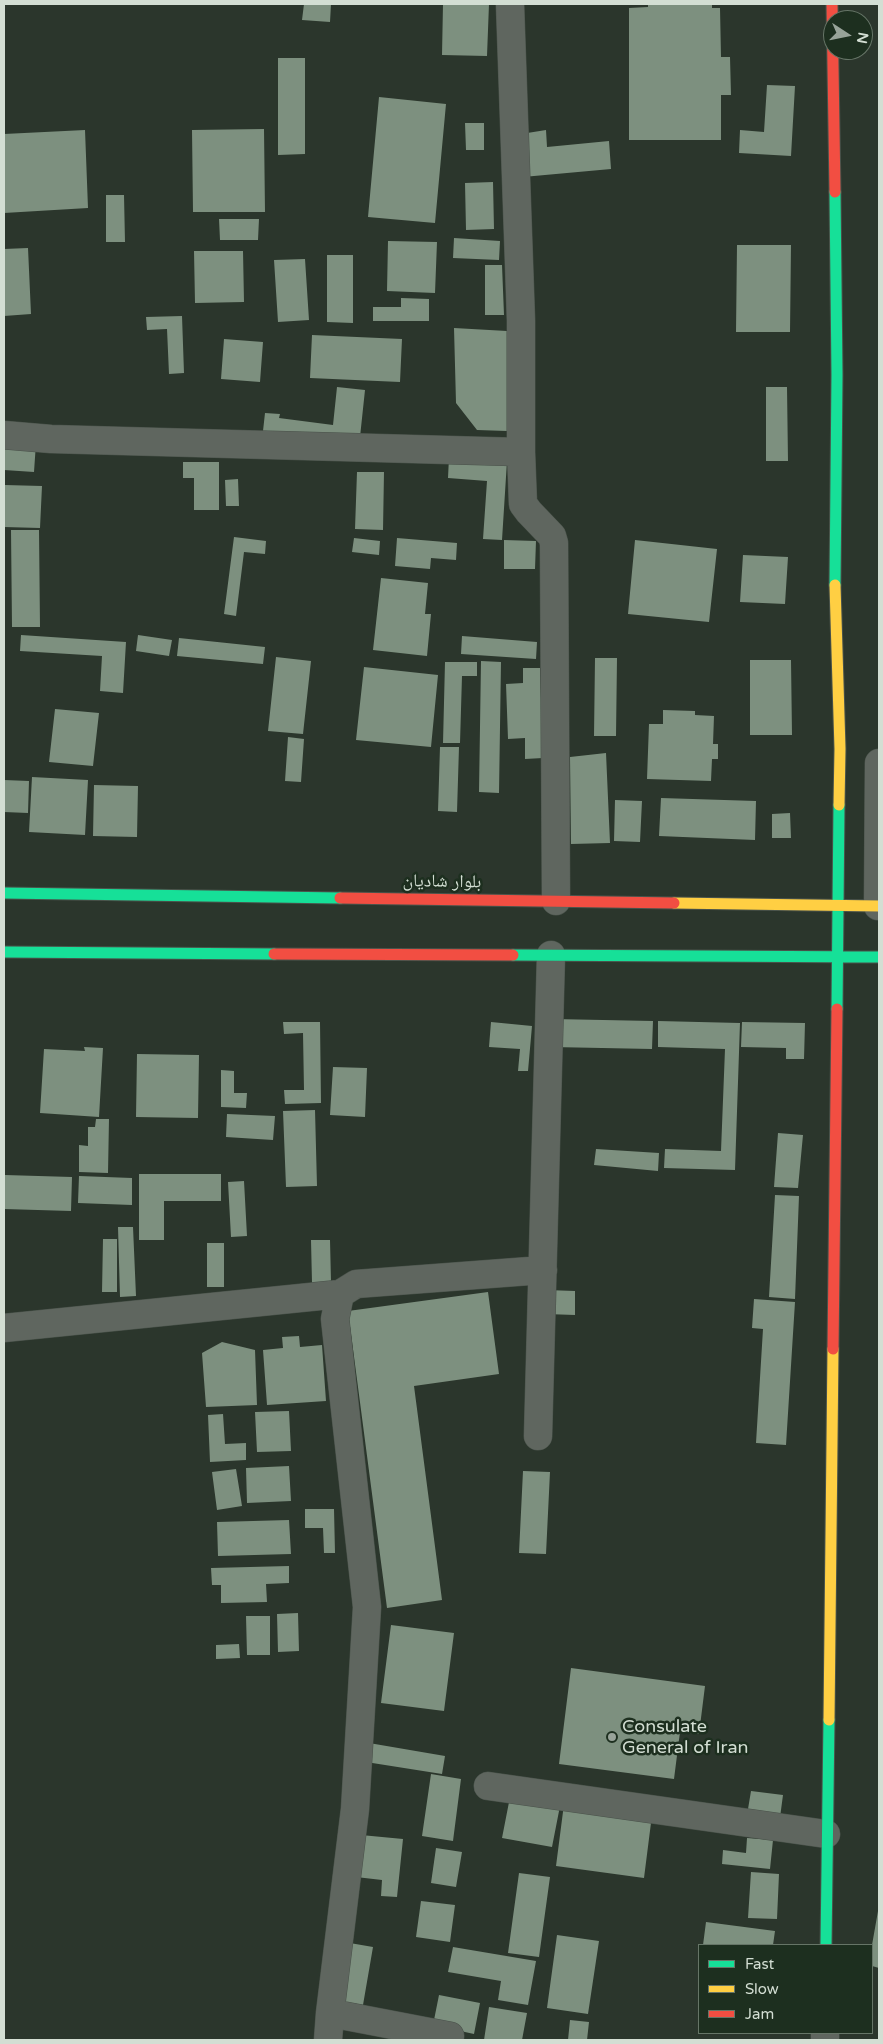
<!DOCTYPE html>
<meta charset="utf-8">
<style>
body{margin:0}
#map{position:relative;width:883px;height:2044px;overflow:hidden;background:#2b362c;font-family:"Varela Round",sans-serif}
canvas{display:block}
.frame{position:absolute;inset:0;border:5px solid #d3ded3;pointer-events:none}
.legend{position:absolute;left:698px;top:1944px;width:175px;height:90px;box-sizing:border-box;background:#1d2f1f;border:1px solid #667567;margin:0;padding:6px 9px;list-style:none;font-size:15px;color:#d3ded3}
.legend li{display:flex;align-items:center;gap:10px;height:25px}
.legend b{width:25px;border:1px solid #667567}
.north{position:absolute;left:823px;top:10px;width:50px;height:50px;box-sizing:border-box;background:#1d2f1f;border:1px solid #667567;border-radius:50%;rotate:101deg;font-size:14px;font-weight:700;line-height:20px;text-align:center;color:#d3ded3}
.north::after{content:'';display:block;margin:auto;width:18px;height:22px;background:#98a399;clip-path:polygon(50% 0,100% 100%,50% 72%,0 100%)}
</style>
<div id="map">
<canvas width="883" height="2044"></canvas>
<div class="frame"></div>
<ul class="legend">
<li><b style="height:6px;background:#16e098"></b>Fast</li>
<li><b style="height:6px;background:#ffcf43"></b>Slow</li>
<li><b style="height:6px;background:#f24e42"></b>Jam</li>
</ul>
<div class="north">N</div>
</div>
<script>
const ctx = document.querySelector('canvas').getContext('2d');
ctx.lineJoin = 'round';
function fill(path, color) { ctx.fillStyle = color; ctx.fill(path, 'evenodd'); }
const toPath = rows => new Path2D(rows.map(r => 'M' + r).join(''));
function trace(path, color, width, dash) { ctx.strokeStyle = color; ctx.lineWidth = width; ctx.lineCap = dash ? 'butt' : 'round'; ctx.setLineDash(dash || []); ctx.stroke(path); }
function write(font, color, halo, rows, align = 'center') {
  ctx.font = font + ' "Varela Round","Noto Naskh Arabic",sans-serif'; ctx.lineWidth = 5; ctx.setLineDash([]); ctx.textBaseline = 'middle'; ctx.strokeStyle = halo; ctx.fillStyle = color; for (const [text, x, y, turn = 0] of rows) {
    ctx.save(); ctx.translate(x, y); ctx.rotate((+turn || 0) * Math.PI / 180); ctx.textAlign = isNaN(turn) ? turn : align; if (halo) ctx.strokeText(text, 0, 0); ctx.fillText(text, 0, 0); ctx.restore();
  }
}
const building = toPath([
 [304,4,331,4,330,22,302,20],
 [443,4,489,4,487,56,442,55],
 [648,4,712,4,712,8,720,8,721,57,730,57,731,95,721,95,721,140,629,140,629,8,648,7],
 [278,58,305,58,305,154,278,155],
 [767,85,795,86,791,156,739,153,740,130,764,132],
 [379,97,446,104,435,223,368,217],
 [465,123,484,123,484,150,466,150],
 [264,129,265,212,193,212,192,130],
 [85,130,88,208,4,213,4,134],
 [546,130,547,147,609,141,611,169,523,177,521,134],
 [493,182,494,229,466,230,465,183],
 [106,195,124,195,125,242,106,242],
 [219,219,259,219,258,240,220,240],
 [454,238,500,241,499,260,453,258],
 [388,241,437,242,435,293,387,291],
 [737,245,791,245,790,332,736,332],
 [28,248,31,314,4,316,4,249],
 [194,251,243,251,244,302,195,303],
 [327,255,353,255,353,323,327,322],
 [305,259,309,320,278,322,274,260],
 [485,265,502,265,504,315,485,315],
 [401,298,429,299,429,321,373,321,373,307,401,307],
 [182,316,184,373,169,374,167,329,147,330,146,317],
 [454,328,507,331,507,431,477,430,456,403],
 [312,335,402,339,400,382,310,378],
 [224,339,263,342,260,382,221,379],
 [337,387,365,390,360,437,263,431,265,413,280,414,279,418,333,425],
 [766,387,787,387,788,461,766,461],
 [4,441,36,443,34,472,4,470],
 [449,457,507,461,502,540,483,539,487,481,448,478],
 [183,462,219,462,219,510,194,510,194,478,183,478],
 [357,472,384,472,383,530,355,529],
 [238,479,239,506,226,506,225,480],
 [5,485,42,486,40,528,4,527],
 [11,530,39,530,40,627,12,627],
 [234,537,266,541,265,554,244,552,236,616,224,614],
 [354,538,380,541,379,555,352,552],
 [397,538,457,543,456,560,431,558,430,569,395,566],
 [504,540,536,541,535,569,504,569],
 [635,540,717,549,709,622,628,614],
 [743,555,788,557,785,604,740,602],
 [381,578,428,583,425,614,431,614,427,656,373,650],
 [21,635,126,642,123,693,100,691,102,656,20,651],
 [138,635,172,640,169,656,136,651],
 [462,636,537,642,536,659,461,654],
 [179,638,265,647,263,664,177,656],
 [276,657,311,661,303,734,268,731],
 [595,658,617,658,616,736,594,736],
 [750,660,791,660,792,735,750,735],
 [481,661,501,662,499,793,479,792],
 [445,662,477,662,477,676,462,676,460,743,443,743],
 [364,667,438,675,431,747,356,740],
 [523,668,540,668,543,758,525,759,525,738,508,739,506,684,523,683],
 [55,709,99,713,93,766,49,762],
 [663,710,695,711,695,715,714,716,713,744,718,744,718,759,712,759,711,781,647,779,649,724,663,724],
 [288,737,304,739,301,782,285,781],
 [440,747,459,747,457,812,438,811],
 [606,753,610,843,571,844,570,757],
 [32,777,88,780,85,835,29,832],
 [4,780,29,781,28,813,4,812],
 [94,785,138,786,137,837,93,836],
 [661,798,756,801,755,840,659,836],
 [615,800,642,801,640,842,614,841],
 [790,813,791,838,772,838,772,814],
 [553,1019,653,1021,652,1049,552,1047],
 [658,1021,740,1023,735,1170,664,1168,665,1149,721,1151,725,1049,658,1047],
 [283,1022,320,1022,321,1103,285,1104,284,1090,304,1090,303,1033,284,1034],
 [491,1022,532,1026,528,1071,518,1071,520,1049,489,1047],
 [742,1022,805,1023,804,1059,786,1059,786,1048,741,1047],
 [84,1047,103,1048,99,1117,40,1113,44,1049,85,1051],
 [137,1054,199,1055,198,1118,136,1117],
 [333,1067,367,1068,365,1117,330,1115],
 [221,1070,234,1071,234,1093,247,1093,246,1108,221,1107],
 [315,1110,317,1186,286,1187,283,1111],
 [227,1114,275,1116,273,1140,226,1137],
 [96,1119,109,1119,108,1173,79,1172,79,1145,88,1146,88,1127,95,1127],
 [778,1133,803,1135,798,1188,774,1187],
 [596,1149,659,1153,658,1171,594,1165],
 [139,1174,221,1174,221,1201,164,1201,164,1240,139,1240],
 [5,1175,72,1177,71,1211,4,1209],
 [79,1176,132,1178,132,1205,78,1203],
 [244,1181,247,1236,231,1237,228,1182],
 [775,1195,799,1196,795,1299,769,1297],
 [118,1227,133,1227,136,1296,120,1297],
 [103,1239,117,1239,117,1292,102,1292],
 [311,1240,330,1240,331,1282,312,1283],
 [207,1243,224,1243,224,1287,207,1287],
 [547,1290,575,1291,575,1315,546,1314],
 [488,1292,499,1374,414,1386,442,1600,387,1608,348,1311],
 [754,1299,795,1302,786,1445,756,1443,763,1329,752,1328],
 [299,1336,300,1347,322,1345,326,1401,267,1405,263,1350,283,1348,282,1337],
 [222,1342,255,1350,257,1405,206,1407,202,1353],
 [289,1411,291,1451,257,1452,255,1412],
 [223,1414,225,1444,246,1443,246,1460,210,1462,208,1415],
 [289,1466,291,1501,247,1503,246,1468],
 [236,1469,242,1506,217,1510,212,1472],
 [523,1471,550,1472,546,1554,519,1553],
 [305,1509,334,1509,335,1553,324,1553,323,1528,305,1528],
 [289,1520,291,1554,218,1556,217,1522],
 [289,1566,289,1583,266,1584,267,1602,221,1603,221,1585,212,1585,211,1568],
 [298,1613,299,1651,278,1652,277,1614],
 [246,1616,270,1616,270,1655,247,1655],
 [391,1625,454,1633,444,1711,381,1703],
 [239,1644,240,1658,216,1659,216,1645],
 [571,1668,705,1686,699,1734,680,1732,674,1779,559,1764],
 [369,1743,445,1756,442,1774,366,1762],
 [431,1774,461,1779,453,1841,422,1836],
 [751,1791,783,1795,779,1825,746,1821],
 [510,1797,560,1806,552,1847,502,1838],
 [564,1804,652,1815,644,1878,556,1866],
 [361,1835,403,1839,397,1897,381,1896,382,1880,356,1877],
 [747,1838,773,1840,770,1869,722,1864,723,1850,746,1853],
 [436,1848,462,1852,456,1887,431,1883],
 [751,1872,779,1874,777,1919,748,1918],
 [519,1873,550,1877,539,1957,508,1953],
 [421,1901,455,1905,450,1942,416,1937],
 [878,1911,879,1911,879,1968,872,1966,872,1945],
 [706,1922,775,1931,773,1945,703,1945],
 [557,1935,599,1941,588,2014,547,2008],
 [344,1942,373,1947,363,2005,334,2000],
 [453,1947,536,1961,528,2005,498,2000,501,1981,448,1972],
 [439,1995,480,2003,474,2034,433,2025],
 [489,2007,527,2013,522,2040,484,2040],
 [570,2020,589,2022,587,2040,568,2040]
]);
const street = toPath([
 [510,4,521,321,521,452,523,504,529,512,552,536,554,543,556,901],
 [4,435,51,439,521,452],
 [878,906,879,763],
 [4,1328,340,1294],
 [538,1436,551,955],
 [488,1786,826,1834],
 [330,2013,450,2036],
 [328,2040,330,2013,355,1809,367,1607,335,1319,340,1294,356,1284,543,1270],
 [825,2040,825,2033]
]);
const fast = toPath([
 [835,192,837,375,835,585],
 [4,893,340,898],
 [4,952,274,954],
 [513,955,879,957],
 [837,1009,839,805],
 [826,1945,829,1720]
]);
const slow = toPath([
 [835,585,840,749,839,805],
 [674,903,879,906],
 [829,1720,833,1349]
]);
const jam = toPath([
 [832,4,835,192],
 [340,898,674,903],
 [274,954,513,955],
 [833,1349,837,1009]
]);
const markers = [
 [612,1737,5,"#98a399"]
];
const streetNames = [
 ["بلوار شادیان",442,882,1]
];
const poiNames = [
 ["Consulate",622,1727],
 ["General of Iran",622,1748]
];
fill(building, '#7d907f');
trace(street, '#4a534b', 29);
trace(fast, '#4a534b', 13);
trace(slow, '#4a534b', 13);
trace(jam, '#4a534b', 13);
trace(street, '#5f665f', 28);
trace(fast, '#16e098', 11);
trace(slow, '#ffcf43', 11);
trace(jam, '#f24e42', 11);
for (const [x, y, r, color] of markers) { const dot = new Path2D(); dot.arc(x, y, r, 0, 2 * Math.PI); ctx.fillStyle = color; ctx.fill(dot); trace(dot, '#1d2f1f', 2); }
write('18px', '#d3ded3', '#1d2f1f', streetNames);
write('18px', '#d3ded3', '#1d2f1f', poiNames, 'left');
</script>
